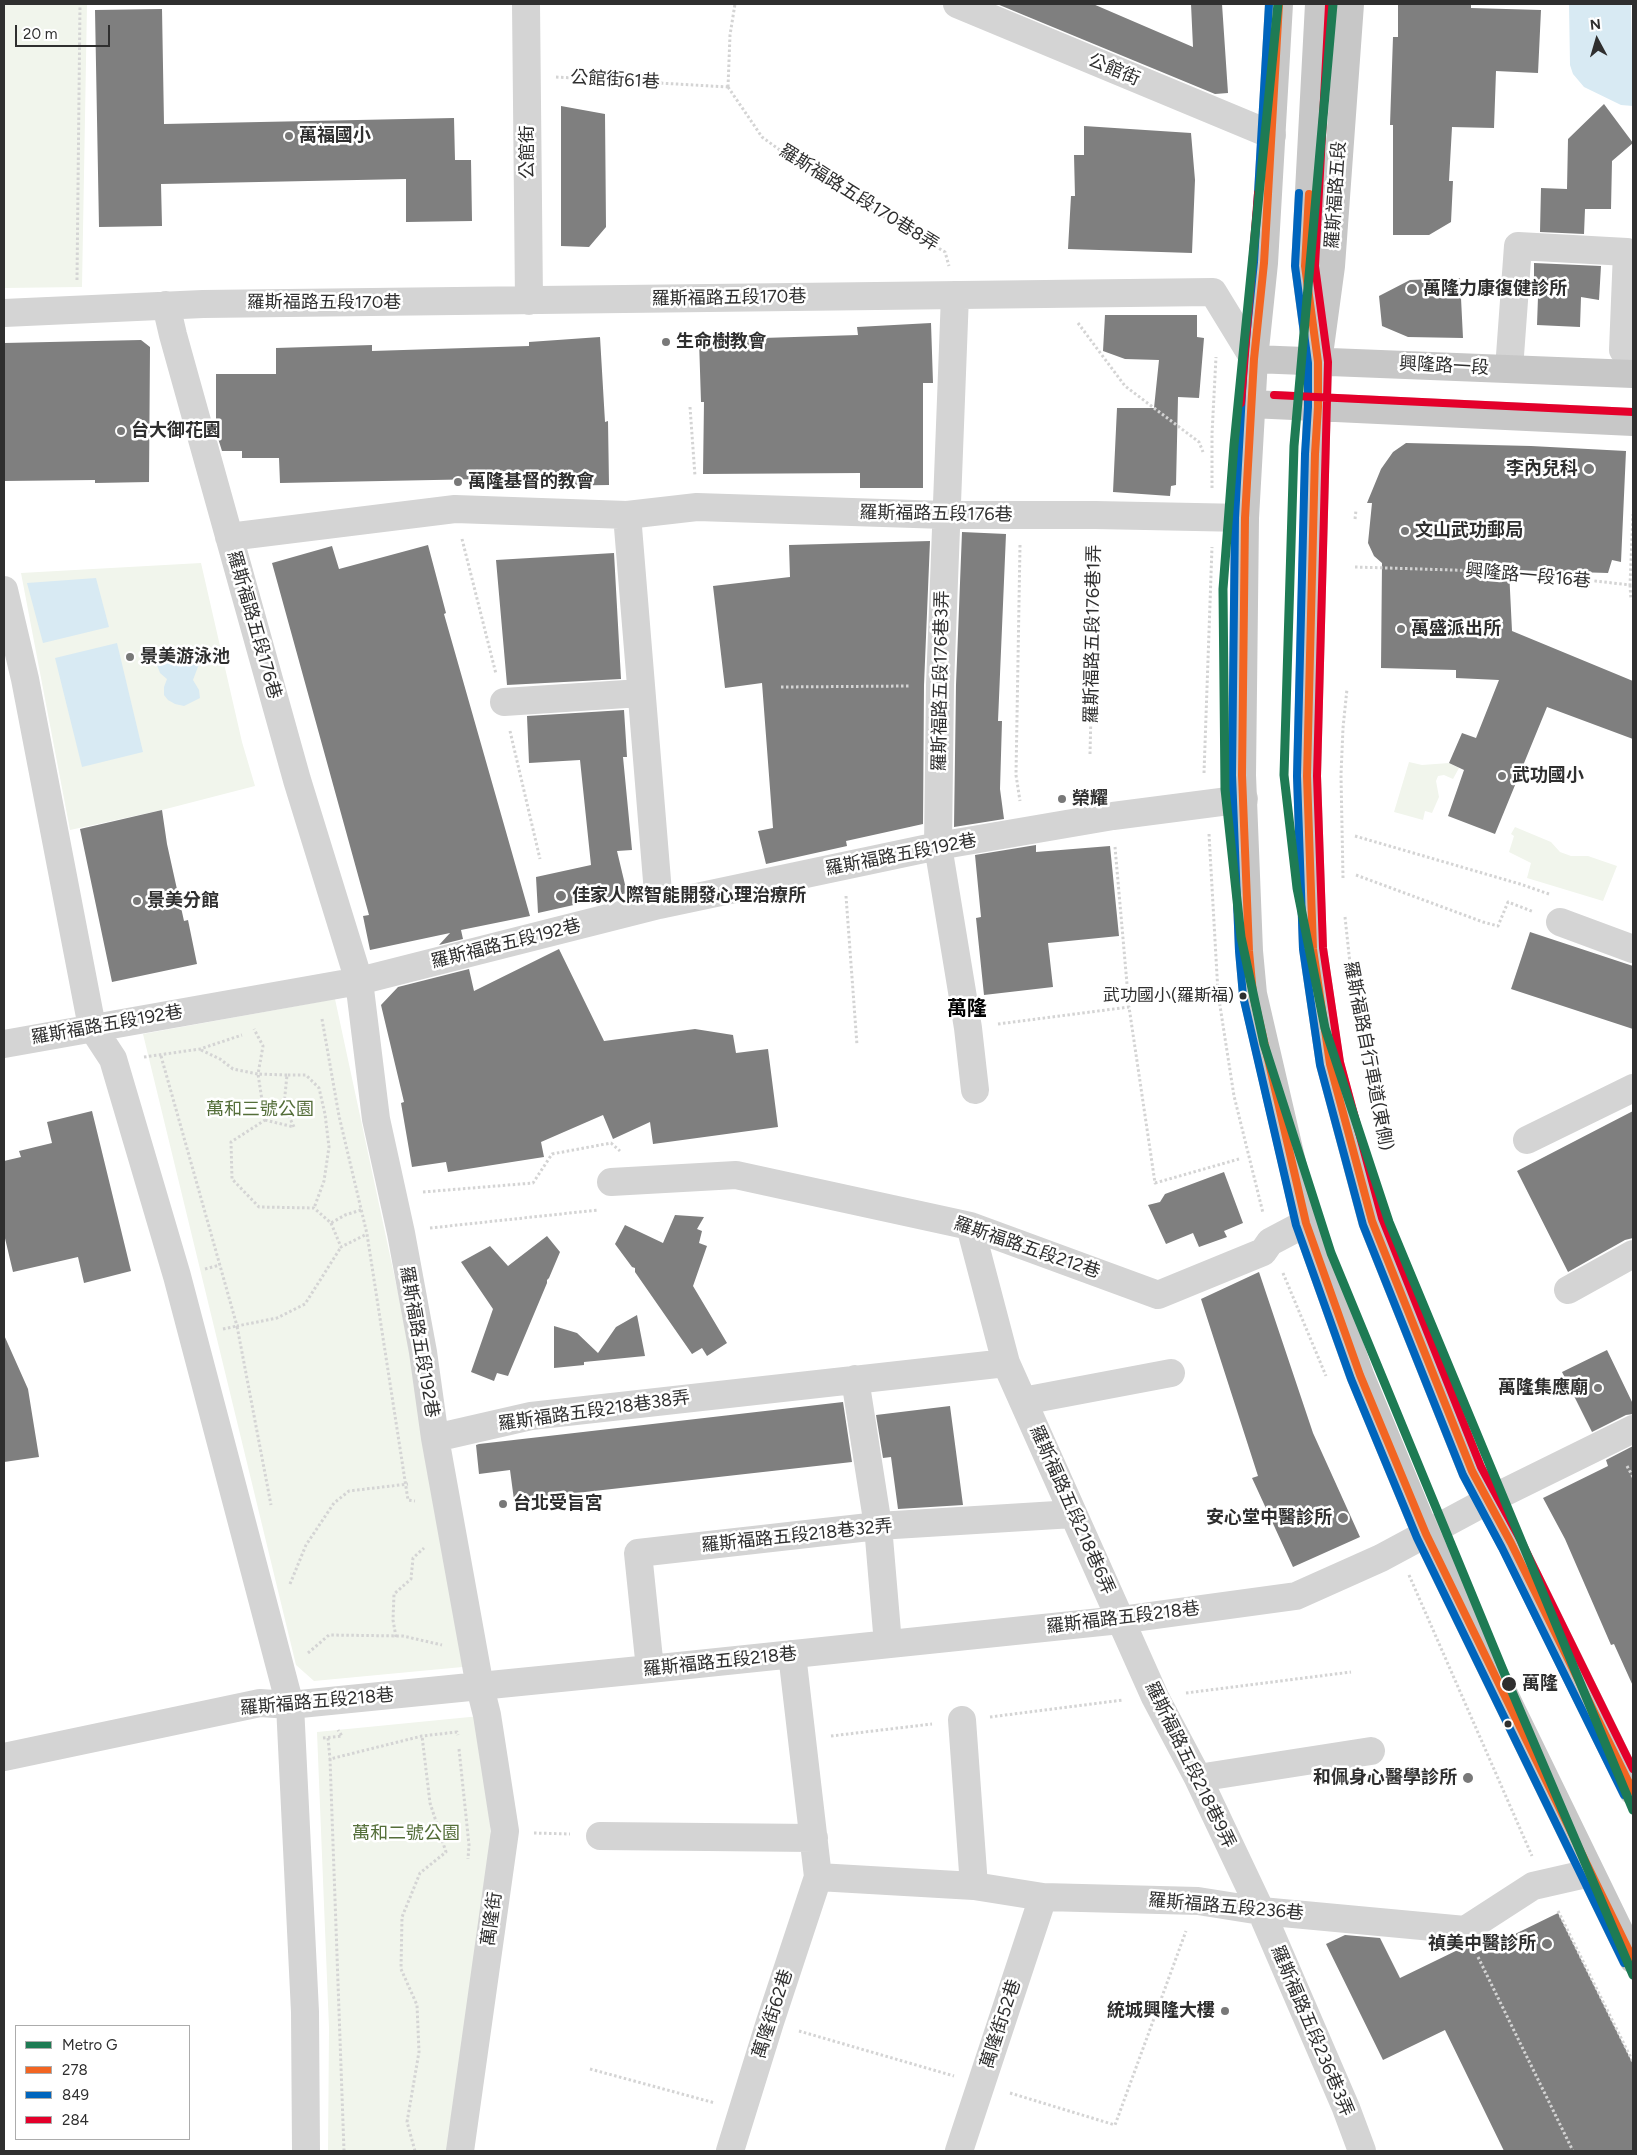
<!DOCTYPE html>
<meta charset="utf-8">
<style>
body{margin:0}
#map{position:relative;width:1637px;height:2155px;overflow:hidden;background:#fff;font-family:Figtree,sans-serif}
canvas{display:block}
.frame{position:absolute;inset:0;border:5px solid #2f2f2f;pointer-events:none}
.legend{position:absolute;left:15px;top:2025px;width:175px;height:115px;box-sizing:border-box;background:#fff;border:1px solid #acacac;margin:0;padding:6px 9px;list-style:none;font-size:15px;color:#2f2f2f}
.legend li{display:flex;align-items:center;gap:10px;height:25px}
.legend b{width:25px;border:1px solid #acacac}
.north{position:absolute;left:1572px;top:15px;width:50px;height:50px;-webkit-text-stroke:4px #fff;paint-order:stroke;rotate:354deg;font-size:14px;font-weight:700;line-height:20px;text-align:center;color:#2f2f2f}
.north::after{content:'';display:block;margin:auto;width:18px;height:22px;background:#2f2f2f;clip-path:polygon(50% 0,100% 100%,50% 72%,0 100%)}
.scale{position:absolute;left:15px;top:25px;width:95px;height:22px;box-sizing:border-box;border:2px solid #2f2f2f;border-top:0;padding-left:6px;font-size:15px;line-height:18px;white-space:nowrap;color:#2f2f2f;-webkit-text-stroke:4px #fff;paint-order:stroke}
</style>
<div id="map">
<canvas width="1637" height="2155"></canvas>
<div class="frame"></div>
<ul class="legend">
<li><b style="height:6px;background:#1e7b54"></b>Metro G</li>
<li><b style="height:6px;background:#f26522"></b>278</li>
<li><b style="height:6px;background:#0065bd"></b>849</li>
<li><b style="height:6px;background:#e4002b"></b>284</li>
</ul>
<div class="north">N</div>
<div class="scale">20 m</div>
</div>
<script>
const ctx = document.querySelector('canvas').getContext('2d');
ctx.lineJoin = 'round';
function fill(path, color) { ctx.fillStyle = color; ctx.fill(path, 'evenodd'); }
const toPath = rows => new Path2D(rows.map(r => 'M' + r).join(''));
function trace(path, color, width, dash) { ctx.strokeStyle = color; ctx.lineWidth = width; ctx.lineCap = dash ? 'butt' : 'round'; ctx.setLineDash(dash || []); ctx.stroke(path); }
function write(font, color, halo, rows, align = 'center') {
  ctx.font = font + ' Figtree,"Noto Sans TC",sans-serif'; ctx.lineWidth = 5; ctx.setLineDash([]); ctx.textBaseline = 'middle'; ctx.strokeStyle = halo; ctx.fillStyle = color; for (const [text, x, y, turn = 0] of rows) {
    ctx.save(); ctx.translate(x, y); ctx.rotate((+turn || 0) * Math.PI / 180); ctx.textAlign = isNaN(turn) ? turn : align; if (halo) ctx.strokeText(text, 0, 0); ctx.fillText(text, 0, 0); ctx.restore();
  }
}
const green = toPath([
 [4,4,87,4,82,287,4,288],
 [201,563,242,742,255,786,162,810,70,830,21,573],
 [1409,762,1422,765,1449,763,1459,768,1453,779,1444,775,1438,776,1436,781,1439,797,1432,813,1425,811,1423,820,1394,812],
 [1515,827,1551,842,1560,852,1571,856,1588,856,1617,866,1603,901,1527,878,1531,863,1509,852,1514,836,1511,834],
 [335,999,442,1498,473,1666,314,1681,296,1665,143,1034],
 [480,1716,491,1836,449,2151,328,2151,329,2028,317,1732]
]);
const water = toPath([
 [1569,4,1631,4,1633,106,1621,105,1584,87,1573,74,1570,65],
 [96,578,109,627,43,643,27,583],
 [117,643,143,752,82,767,55,658],
 [171,654,179,660,193,658,199,664,193,680,199,690,200,698,184,706,175,704,168,700,164,695,164,687,167,679,160,673,157,665,161,656]
]);
const building = toPath([
 [997,4,1093,4,1193,47,1191,4,1222,4,1228,93,1215,94],
 [1398,4,1471,4,1471,8,1541,10,1538,73,1496,71,1494,128,1452,127,1449,181,1453,181,1451,222,1429,235,1393,235,1393,125,1390,125,1393,37,1398,37],
 [162,9,164,124,454,118,455,160,471,160,472,221,406,222,406,179,161,184,162,226,99,227,95,10],
 [1604,104,1633,143,1612,161,1611,209,1585,209,1584,234,1540,232,1541,188,1567,189,1568,139],
 [561,106,605,114,606,227,589,247,561,246],
 [1084,126,1191,133,1195,180,1192,253,1068,249,1071,196,1075,196,1074,155,1084,155],
 [1534,263,1601,266,1599,300,1581,297,1580,327,1537,325,1538,297,1534,297],
 [1460,278,1463,338,1408,337,1382,326,1379,296,1410,280],
 [1105,315,1197,315,1197,337,1204,338,1199,398,1178,397,1176,485,1171,486,1170,496,1113,492,1117,408,1154,408,1159,360,1125,359,1103,351],
 [931,323,933,383,923,383,923,488,860,488,860,473,703,474,704,402,701,402,699,340,858,335,857,327],
 [600,337,605,422,608,421,609,485,537,486,536,478,280,483,279,458,242,458,242,451,222,451,216,432,216,374,276,374,276,348,372,345,372,351,529,346,529,342],
 [141,340,150,347,149,482,95,483,95,480,4,481,4,343],
 [1406,443,1531,446,1626,451,1621,562,1612,560,1608,573,1509,570,1512,631,1633,681,1633,739,1547,707,1495,834,1448,816,1464,770,1449,763,1462,733,1476,738,1499,680,1456,678,1456,670,1381,668,1382,563,1374,556,1368,543,1372,503,1367,503,1381,469,1393,452],
 [962,532,1006,534,998,721,1002,721,1000,789,1004,819,954,827,956,685],
 [930,541,924,685,923,824,846,841,847,846,766,864,758,831,773,828,762,683,725,688,713,586,790,577,789,545],
 [428,545,446,613,444,614,530,916,461,930,463,939,439,945,450,933,370,950,363,916,369,915,272,563,332,546,339,569],
 [614,553,621,679,507,685,496,560],
 [624,710,627,757,623,757,632,850,617,851,627,893,538,913,536,877,591,865,580,760,529,763,527,716],
 [162,810,167,844,184,921,188,920,197,964,112,982,80,829],
 [1036,845,1036,852,1110,846,1119,936,1048,943,1053,987,984,995,976,918,981,917,975,855],
 [1530,932,1633,966,1633,1029,1511,989],
 [559,949,604,1041,695,1029,733,1035,736,1053,768,1049,778,1127,653,1144,650,1122,613,1139,603,1115,541,1142,544,1157,448,1172,446,1162,412,1167,401,1103,404,1102,381,1005,398,987,469,969,474,991],
 [92,1111,131,1271,84,1283,78,1257,13,1272,4,1234,4,1161,21,1157,19,1151,52,1143,47,1122],
 [1633,1111,1633,1238,1625,1240,1568,1272,1517,1171],
 [1224,1172,1243,1223,1224,1231,1227,1237,1199,1247,1193,1233,1166,1244,1148,1205,1160,1202,1165,1194],
 [675,1215,704,1217,697,1229,702,1231,699,1243,707,1246,693,1286,727,1343,707,1356,702,1348,692,1354,635,1272,635,1268,632,1267,615,1244,625,1225,663,1243],
 [547,1236,560,1252,549,1278,547,1280,547,1283,508,1376,497,1373,494,1381,471,1372,493,1309,461,1262,490,1246,508,1266],
 [1259,1272,1313,1433,1360,1537,1293,1567,1252,1478,1258,1476,1201,1299],
 [637,1315,645,1356,584,1362,584,1365,554,1368,554,1326,577,1333,598,1353,616,1327],
 [4,1335,28,1389,39,1457,4,1462],
 [1607,1350,1633,1404,1633,1414,1626,1415,1592,1432,1562,1372],
 [843,1402,852,1462,514,1500,510,1470,479,1474,476,1445,479,1444],
 [950,1406,963,1505,898,1509,891,1457,883,1458,876,1415],
 [1633,1446,1633,1686,1614,1644,1611,1645,1565,1539,1543,1498,1608,1466,1606,1460],
 [1558,1913,1633,2064,1633,2151,1504,2151,1445,2030,1383,2060,1326,1944,1345,1935,1380,1938,1400,1978,1468,1945,1474,1954]
]);
const path = toPath([
 [556,77,728,87],
 [728,87,762,137,818,178,945,252,949,266],
 [728,87,730,35,735,4],
 [77,280,80,4],
 [1078,323,1125,386,1199,442,1203,452],
 [690,407,695,476],
 [1212,488,1212,434,1216,357],
 [1355,519,1356,510],
 [462,539,496,674],
 [1020,545,1016,775,1020,801],
 [1355,567,1518,572,1630,585,1633,514],
 [1630,585,1631,600],
 [781,687,909,686],
 [510,731,540,859],
 [1090,754,1095,545],
 [1204,773,1212,547],
 [1209,834,1218,993,1234,1096,1263,1213],
 [1355,836,1520,884,1549,894],
 [1115,847,1129,1007],
 [1356,875,1483,922,1498,926,1508,902,1534,912],
 [1343,878,1341,775,1343,728,1347,689],
 [846,896,857,1045],
 [1345,917,1352,982,1374,1101],
 [322,1019,339,1116,367,1234,408,1500,415,1501],
 [998,1024,1129,1007,1155,1183,1239,1159],
 [201,1050,220,1059,233,1069,258,1074,263,1046,254,1029],
 [161,1056,237,1326,277,1318,305,1304,341,1247],
 [144,1057,200,1049,242,1035],
 [287,1075,258,1074,265,1120,231,1142,232,1179,259,1207,314,1208,331,1223,345,1215,361,1210],
 [265,1120,294,1127,284,1105,287,1075,306,1075,319,1088,325,1114,329,1147,324,1181,314,1208],
 [423,1192,533,1183,552,1154,611,1143,620,1151],
 [331,1223,341,1247,367,1234],
 [430,1228,598,1210],
 [205,1269,220,1265],
 [1283,1273,1326,1376],
 [223,1329,237,1326,271,1505],
 [1627,1466,1633,1477],
 [1409,1575,1532,1856],
 [290,1584,306,1545,334,1503,349,1491,408,1484],
 [396,1637,393,1620,394,1594,411,1579,413,1558,424,1548],
 [308,1653,329,1635,403,1636,442,1645],
 [1186,1693,1351,1672],
 [990,1717,1123,1700],
 [831,1736,932,1724],
 [323,1738,342,1736,338,1730],
 [328,1738,330,1759],
 [459,1749,469,1845,468,1859],
 [534,1833,570,1834],
 [1558,1911,1633,2062],
 [1478,1957,1573,2151],
 [799,2031,954,2076],
 [590,2069,715,2103],
 [1010,2093,1115,2125,1186,1931],
 [344,2151,330,1759,422,1736,457,1732,458,1735],
 [415,2151,407,2122,419,2052,417,2005,401,1969,402,1917,420,1873,446,1852,430,1803,422,1736]
]);
const minor = toPath([
 [526,4,529,301],
 [957,4,1272,135],
 [955,295,940,685,938,846,968,1028,975,1090],
 [166,305,173,335,297,780,359,981,376,1119,401,1233,423,1352,435,1438,480,1687,487,1715,505,1831,460,2151],
 [4,313,203,304,1213,292,1254,359],
 [1509,369,1518,246,1627,252,1623,350,1633,360],
 [627,515,659,905],
 [229,537,455,509,627,515,697,507,945,515,1095,515,1245,518],
 [4,590,25,679,92,1027,113,1059,177,1276,290,1705,305,2012,306,2151],
 [504,702,641,693],
 [1560,922,1633,949],
 [4,1044,359,981,659,905,938,846,1113,816,1244,799],
 [1527,1140,1633,1088],
 [611,1182,736,1175,970,1226,1158,1295,1263,1252,1270,1242,1306,1223],
 [970,1226,1006,1363,1155,1697,1198,1778,1261,1911,1346,2108,1362,2151],
 [1568,1290,1633,1254],
 [855,1379,878,1526,888,1644],
 [1023,1401,1171,1373],
 [435,1438,531,1416,1006,1363],
 [650,1669,638,1553,878,1526,1073,1514],
 [962,1720,974,1886],
 [4,1757,260,1703,290,1705,650,1669,1120,1620,1296,1596,1381,1558,1487,1501,1633,1429],
 [1198,1778,1371,1751],
 [600,1836,814,1838],
 [818,1877,974,1886,1043,1897,1198,1901,1261,1911,1465,1930,1533,1886,1590,1873],
 [730,2151,770,2022,818,1877,792,1654],
 [959,2151,1043,1897]
]);
const major = toPath([
 [1279,4,1264,263,1254,359,1245,518,1242,775,1249,951,1253,994,1306,1223,1360,1375,1426,1534,1633,1959],
 [1350,4,1331,266,1318,362,1307,776,1313,949,1330,1064,1372,1221,1472,1471,1511,1543,1633,1791],
 [1313,326,1305,266,1319,4],
 [1254,359,1633,374],
 [1251,404,1633,422]
]);
const bus1 = toPath([
 [1279,4,1264,263,1254,359,1245,518,1242,775,1249,951,1253,994,1306,1223,1360,1375,1426,1534,1633,1959],
 [1309,194,1305,266,1318,362,1318,407,1315,454,1307,776,1313,949,1330,1064,1372,1221,1472,1471,1511,1543,1633,1791]
]);
const bus2 = toPath([
 [1269,4,1254,262,1244,358,1235,518,1232,775,1239,951,1243,996,1296,1225,1351,1379,1417,1538,1624,1963],
 [1299,193,1295,266,1308,363,1308,407,1305,454,1297,776,1303,949,1320,1065,1363,1225,1463,1475,1502,1548,1624,1795]
]);
const bus3 = toPath([
 [1329,5,1315,266,1328,362,1317,776,1323,948,1340,1062,1382,1218,1481,1467,1520,1539,1633,1769],
 [1274,395,1633,412],
 [1241,403,1258,193]
]);
const metro1 = toPath([
 [1278,4,1234,445,1223,589,1225,789,1241,937,1264,1044,1331,1253,1510,1687,1633,1975],
 [1333,4,1294,446,1284,775,1297,888,1325,1028,1389,1222,1633,1810]
]);
const markers = [
 [289,136,5,"#787878"],
 [1412,289,6,"#787878"],
 [666,342,5,"#787878"],
 [121,431,5,"#787878"],
 [1589,469,6,"#787878"],
 [458,482,5,"#787878"],
 [1405,531,5,"#787878"],
 [1401,629,5,"#787878"],
 [130,657,5,"#787878"],
 [1502,776,5,"#787878"],
 [1062,799,5,"#787878"],
 [561,896,6,"#787878"],
 [137,901,5,"#787878"],
 [1243,996,4.5,"#2f2f2f"],
 [1598,1388,5,"#787878"],
 [503,1504,5,"#787878"],
 [1343,1518,6,"#787878"],
 [1509,1684,8,"#2f2f2f"],
 [1508,1724,4.5,"#2f2f2f"],
 [1468,1778,6,"#787878"],
 [1547,1944,6,"#787878"],
 [1225,2011,5,"#787878"]
];
const busNames = [
 ["武功國小(羅斯福)",1234,996]
];
const streetNames = [
 ["公館街",1114,70,23],
 ["公館街61巷",615,80,3],
 ["公館街",528,152,-90],
 ["羅斯福路五段",1336,195,-86],
 ["羅斯福路五段170巷8弄",859,198,32],
 ["羅斯福路五段170巷",729,298,-1],
 ["羅斯福路五段170巷",324,303],
 ["興隆路一段",1444,366,3],
 ["羅斯福路五段176巷",936,514,1],
 ["興隆路一段16巷",1528,576,5],
 ["羅斯福路五段176巷",254,625,74],
 ["羅斯福路五段176巷1弄",1093,634,-89],
 ["羅斯福路五段176巷3弄",941,681,-89],
 ["羅斯福路五段192巷",901,855,-11],
 ["羅斯福路五段192巷",506,944,-14],
 ["羅斯福路五段192巷",107,1025,-10],
 ["羅斯福路自行車道(東側)",1368,1056,79],
 ["羅斯福路五段212巷",1027,1248,19],
 ["羅斯福路五段192巷",419,1342,80],
 ["羅斯福路五段218巷38弄",594,1411,-8],
 ["羅斯福路五段218巷6弄",1072,1510,66],
 ["羅斯福路五段218巷32弄",797,1536,-6],
 ["羅斯福路五段218巷",1123,1618,-7],
 ["羅斯福路五段218巷",720,1662,-6],
 ["羅斯福路五段218巷",317,1702,-5],
 ["羅斯福路五段218巷9弄",1190,1765,64],
 ["羅斯福路五段236巷",1226,1907,5],
 ["萬隆街",492,1919,-82],
 ["萬隆街62巷",773,2014,-72],
 ["萬隆街52巷",1001,2024,-72],
 ["羅斯福路五段236巷3弄",1312,2031,67]
];
const poiNames = [
 ["萬福國小",299,136],
 ["萬隆力康復健診所",1423,289],
 ["生命樹教會",676,342],
 ["台大御花園",131,431],
 ["李內兒科",1578,469,"right"],
 ["萬隆基督的教會",468,482],
 ["文山武功郵局",1415,531],
 ["萬盛派出所",1411,629],
 ["景美游泳池",140,657],
 ["武功國小",1512,776],
 ["榮耀",1072,799],
 ["佳家人際智能開發心理治療所",572,896],
 ["景美分館",147,901],
 ["萬隆集應廟",1588,1388,"right"],
 ["台北受旨宮",513,1504],
 ["安心堂中醫診所",1332,1518,"right"],
 ["和佩身心醫學診所",1457,1778,"right"],
 ["禎美中醫診所",1536,1944,"right"],
 ["統城興隆大樓",1215,2011,"right"]
];
const parkNames = [
 ["萬和三號公園",260,1110],
 ["萬和二號公園",406,1834]
];
const stopNames = [
 ["萬隆",1522,1684]
];
const quarterNames = [
 ["萬隆",967,1009]
];
fill(green, '#f1f5ec');
fill(water, '#d8eaf3');
fill(building, '#7f7f7f');
trace(path, '#d4d4d4', 3, [2.5, 2.5]);
trace(minor, '#d4d4d4', 28);
trace(major, '#c7c7c7', 28);
trace(bus1, '#f26522', 8);
trace(bus2, '#0065bd', 8);
trace(bus3, '#e4002b', 8);
trace(metro1, '#1e7b54', 9);
for (const [x, y, r, color] of markers) { const dot = new Path2D(); dot.arc(x, y, r, 0, 2 * Math.PI); ctx.fillStyle = color; ctx.fill(dot); trace(dot, '#fff', 2); }
write('17px', '#2f2f2f', '#fff', busNames, 'right');
write('18px', '#2f2f2f', '#fff', streetNames);
write('bold 18px', '#2f2f2f', '#fff', poiNames, 'left');
write('18px', '#546e39', '#fff', parkNames);
write('bold 18px', '#2f2f2f', '#fff', stopNames, 'left');
write('bold 20px', '#000', '#fff', quarterNames);
</script>
